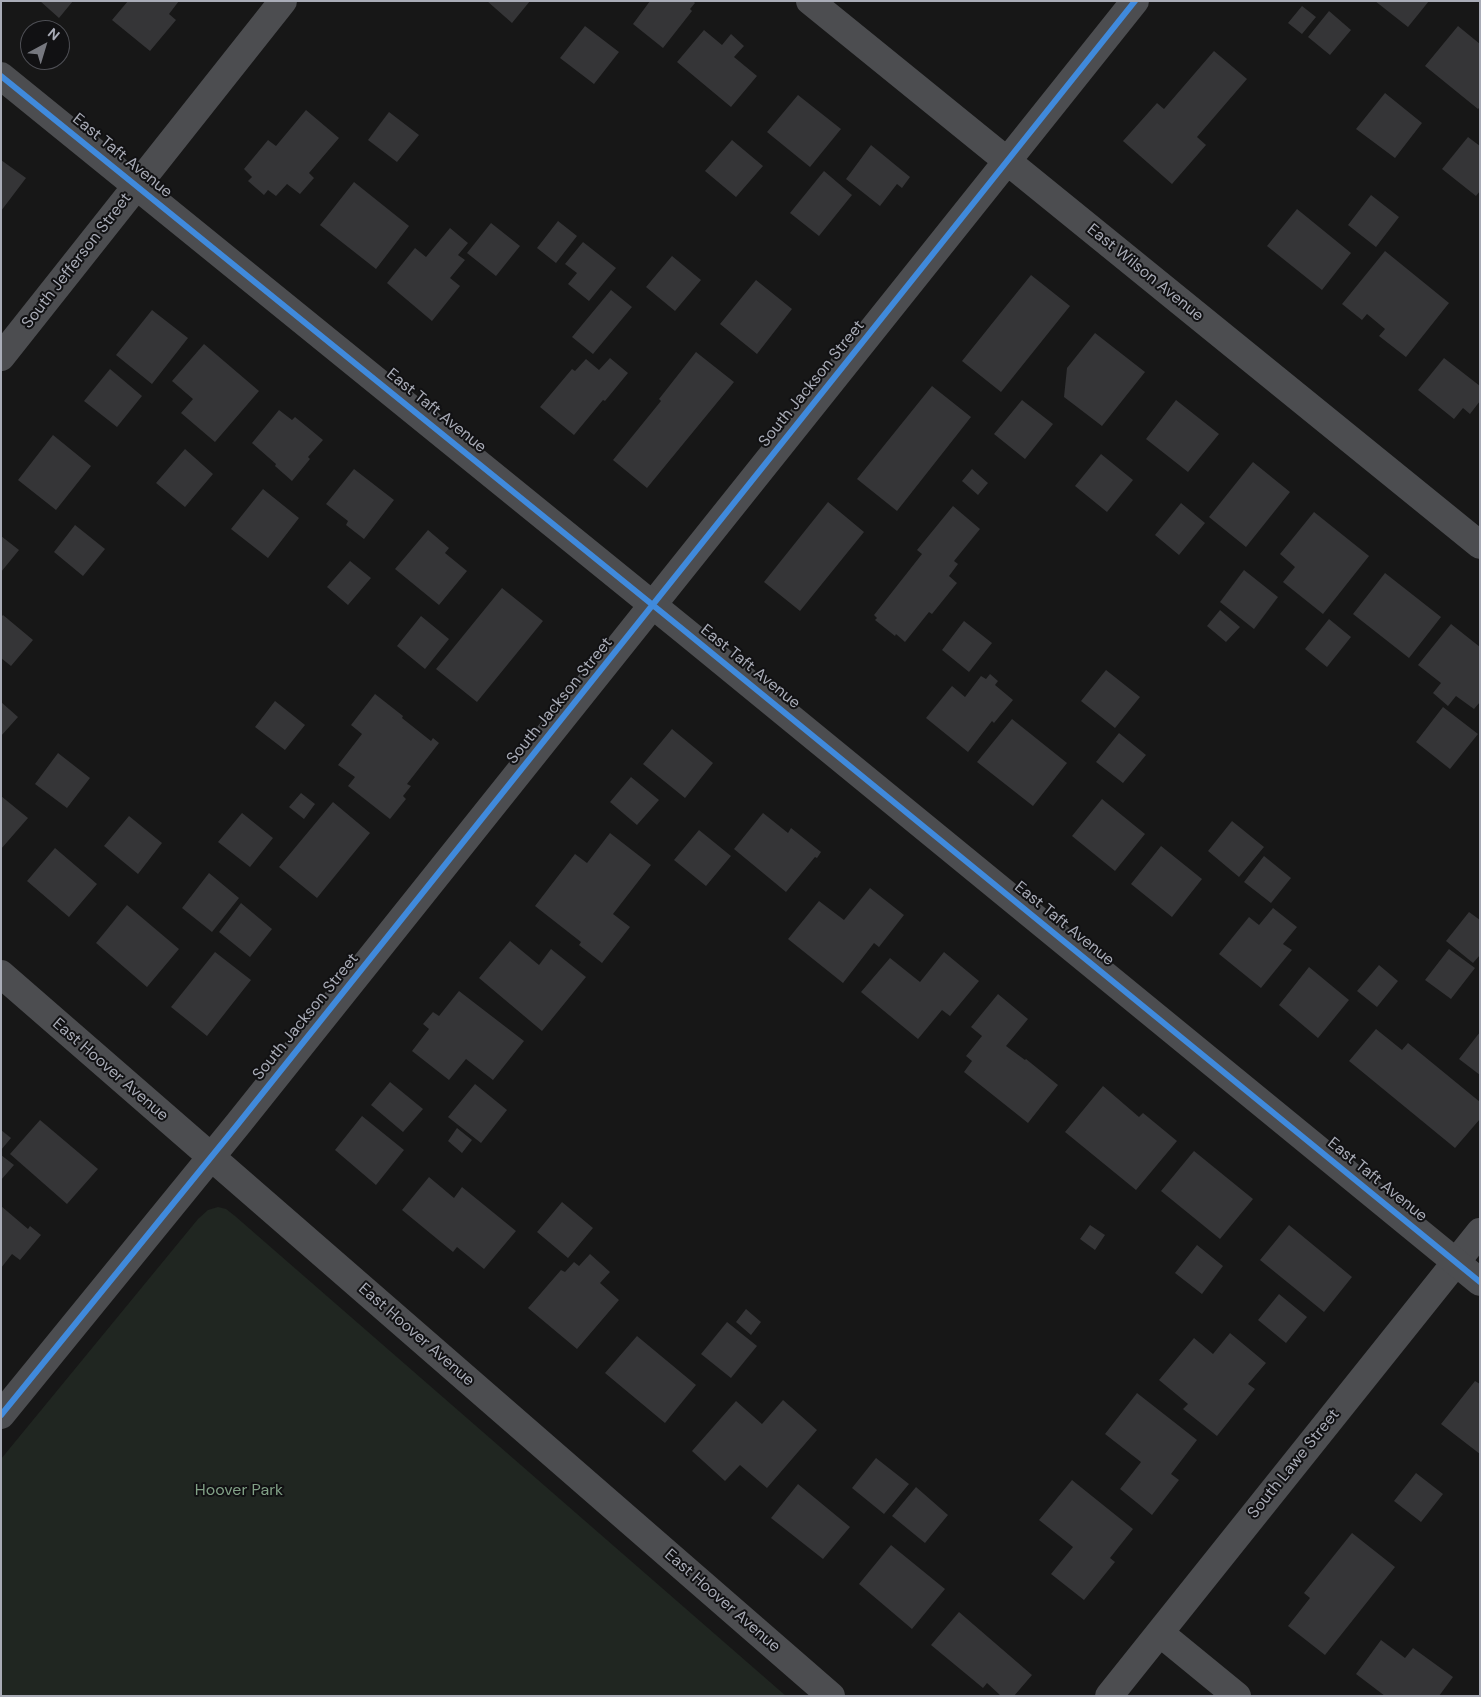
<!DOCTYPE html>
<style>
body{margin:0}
#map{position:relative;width:1481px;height:1697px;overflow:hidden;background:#171717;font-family:"DM Sans",sans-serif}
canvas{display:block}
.frame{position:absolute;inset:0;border:2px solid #a9acb7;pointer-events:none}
.north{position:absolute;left:20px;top:20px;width:50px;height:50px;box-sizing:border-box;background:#111113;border:1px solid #4e4f55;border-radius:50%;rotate:39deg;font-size:14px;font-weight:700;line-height:20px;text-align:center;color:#a9acb7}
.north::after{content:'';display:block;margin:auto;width:18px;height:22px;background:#76787f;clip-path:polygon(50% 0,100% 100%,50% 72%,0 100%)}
</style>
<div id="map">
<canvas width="1481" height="1697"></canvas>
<div class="frame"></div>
<div class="north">N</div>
</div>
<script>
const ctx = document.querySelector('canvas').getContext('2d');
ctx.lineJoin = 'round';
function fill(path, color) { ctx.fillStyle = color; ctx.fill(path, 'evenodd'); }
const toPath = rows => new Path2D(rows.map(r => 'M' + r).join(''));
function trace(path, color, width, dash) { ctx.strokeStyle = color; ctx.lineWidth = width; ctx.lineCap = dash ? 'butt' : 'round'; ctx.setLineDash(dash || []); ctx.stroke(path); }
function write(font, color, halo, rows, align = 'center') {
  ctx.font = font + ' "DM Sans",sans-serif'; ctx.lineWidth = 4; ctx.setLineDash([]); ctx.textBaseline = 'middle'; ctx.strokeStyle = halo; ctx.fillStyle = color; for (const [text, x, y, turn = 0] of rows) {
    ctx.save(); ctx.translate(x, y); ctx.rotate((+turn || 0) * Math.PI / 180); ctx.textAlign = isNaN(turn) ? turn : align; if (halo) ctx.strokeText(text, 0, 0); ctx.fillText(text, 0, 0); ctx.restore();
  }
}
const green = toPath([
 [218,1207,226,1209,235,1216,786,1696,1,1696,1,1459,198,1219,208,1210]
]);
const building = toPath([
 [40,1,73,1,59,18],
 [128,1,179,1,169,14,176,20,150,51,112,20],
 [487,1,530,1,512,23],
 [650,1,693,1,695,3,690,9,692,11,663,48,633,24],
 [1375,1,1429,1,1408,27],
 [1302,6,1316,17,1302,34,1288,23],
 [1329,11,1351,30,1330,55,1308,37],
 [585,26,619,52,594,84,560,58],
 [1458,26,1480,44,1480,107,1478,109,1425,66],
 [704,30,722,45,731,34,744,46,734,57,757,76,731,107,677,62],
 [1214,51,1247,79,1197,137,1206,145,1172,184,1123,141,1157,103,1164,109],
 [1385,93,1422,123,1395,158,1356,129],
 [798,95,841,129,810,167,767,132],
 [306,110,339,138,309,173,314,178,300,194,287,184,276,196,268,190,264,195,248,181,252,177,244,169,268,140,276,146],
 [389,112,419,135,397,162,368,140],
 [1468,137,1480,146,1480,191,1476,196,1442,169],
 [732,140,763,166,736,197,705,171],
 [871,145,910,177,902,188,897,184,880,206,846,179],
 [1,160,26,178,1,211],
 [824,171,852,195,819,236,790,213],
 [354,182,409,226,376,269,320,225],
 [1371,195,1399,217,1376,247,1348,225],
 [1297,209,1351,253,1322,290,1267,246],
 [558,221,577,236,556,263,537,248],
 [491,223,520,246,496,276,467,253],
 [450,228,468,243,458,255,465,260,450,278,460,286,432,321,387,283,415,248,426,257],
 [583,242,616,268,589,301,568,284,577,273,565,264],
 [1385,251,1449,303,1406,357,1379,336,1385,329,1367,314,1362,320,1342,304],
 [672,256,701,280,675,311,646,287],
 [1031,275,1070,306,1001,392,962,361],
 [756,280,792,309,757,354,720,324],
 [611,290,632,307,593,354,572,337],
 [152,310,188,338,152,384,116,355],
 [1095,333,1145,372,1102,426,1064,397,1067,368],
 [204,344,259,391,215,442,181,413,193,399,172,381],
 [696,352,734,382,647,488,613,460,661,401,659,399],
 [610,358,628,373,605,401,603,400,574,435,540,407,572,369,575,371,586,359,599,370],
 [1444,358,1480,386,1480,401,1470,414,1463,408,1454,419,1418,390],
 [110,369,142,396,117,427,84,401],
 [932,386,971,417,897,511,857,479],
 [1022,400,1053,424,1025,459,994,434],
 [1176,400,1219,434,1188,472,1146,439],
 [279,410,292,420,295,417,323,440,308,457,310,459,292,481,275,466,276,464,252,443],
 [53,435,91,466,56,510,18,480],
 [185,449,213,474,185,507,156,483],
 [1101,454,1133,480,1107,512,1075,486],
 [1253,462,1290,492,1246,547,1209,517],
 [354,469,394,500,364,539,346,525,348,521,326,504],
 [972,469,988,483,978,495,962,481],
 [263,489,299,518,268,558,231,529],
 [828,502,864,532,800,611,764,582],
 [1181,503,1205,523,1179,555,1155,535],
 [953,506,980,529,954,561,958,564,949,576,957,583,932,614,929,612,905,642,896,634,895,636,875,620,877,618,874,615,922,554,917,550],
 [1314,512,1369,556,1323,614,1283,582,1295,567,1280,554],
 [75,525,105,549,83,576,54,552],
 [428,530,449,548,445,553,467,571,439,605,395,569],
 [1,536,19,550,1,572],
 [350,561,371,578,348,605,327,587],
 [1244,570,1278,597,1254,629,1220,602],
 [1385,573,1441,617,1409,658,1353,614],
 [502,588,543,621,477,702,436,669],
 [1220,610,1240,627,1226,642,1207,626],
 [3,615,33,640,11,666,1,658,1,617],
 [421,616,449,639,425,669,397,646],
 [1329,619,1351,637,1327,667,1305,649],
 [964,621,992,643,969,672,942,650],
 [1451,624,1480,647,1480,702,1474,709,1456,696,1448,706,1433,693,1441,683,1418,665],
 [1106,670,1140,697,1115,728,1081,701],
 [990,674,998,681,995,685,1013,700,994,723,992,721,968,752,926,718,952,686,965,697,981,676,986,679],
 [375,694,403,716,402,718,431,741,433,738,439,743,407,784,411,786,403,796,406,799,390,819,348,786,355,777,338,765,362,734,351,725],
 [275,701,305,725,285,750,255,727],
 [1,702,18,717,1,736],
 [1443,707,1478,734,1450,769,1416,742],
 [1012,719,1067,763,1033,806,977,762],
 [672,729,713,763,685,798,643,764],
 [1119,733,1146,755,1123,783,1096,762],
 [58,753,90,778,67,808,35,784],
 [631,777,659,800,637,825,610,802],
 [301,793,315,804,304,819,289,807],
 [1,796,28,818,1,849],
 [1102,799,1145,834,1115,871,1072,836],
 [333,802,370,833,317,898,279,867],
 [242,813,273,838,250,867,218,842],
 [763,813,788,833,791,828,821,852,817,858,815,857,786,892,734,849],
 [129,816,162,843,138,874,104,846],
 [1232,821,1264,847,1239,877,1208,851],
 [699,830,731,856,706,886,674,860],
 [610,833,651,865,613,914,630,927,602,963,579,945,581,942,535,906,575,854,587,863],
 [1161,846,1202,879,1172,917,1131,884],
 [55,848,97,884,69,917,27,881],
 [1264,856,1291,878,1271,903,1244,882],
 [209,873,239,898,212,932,182,908],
 [870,888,904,915,879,947,874,943,843,983,788,939,819,901,844,920],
 [241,903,272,929,250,957,219,932],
 [127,905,179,949,147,987,96,943],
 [1273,908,1297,927,1283,944,1292,950,1261,988,1219,954,1249,917,1259,925],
 [1469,912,1480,920,1480,955,1473,963,1446,941],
 [510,941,539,965,551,949,586,977,542,1031,479,978],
 [1449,949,1475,968,1451,999,1425,980],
 [215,952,251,980,207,1036,171,1007],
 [944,952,979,981,950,1016,942,1010,918,1039,861,992,890,958,920,982],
 [1379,965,1398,981,1377,1007,1357,991],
 [1309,967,1349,1000,1318,1038,1279,1005],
 [459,991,524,1041,493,1080,466,1059,449,1080,412,1051,429,1029,423,1024,433,1012,439,1016],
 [998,994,1028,1019,1006,1046,1025,1060,1026,1059,1058,1085,1028,1123,964,1072,972,1061,966,1056,982,1036,971,1027],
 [1376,1029,1402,1050,1408,1043,1480,1102,1480,1119,1455,1148,1349,1061],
 [1480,1032,1480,1075,1459,1059],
 [390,1082,423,1109,403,1132,371,1105],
 [475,1084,507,1110,481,1143,448,1117],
 [1103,1086,1139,1117,1143,1113,1177,1141,1136,1190,1065,1132],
 [362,1116,404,1150,376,1185,335,1150],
 [40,1120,98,1169,67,1204,10,1154],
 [457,1128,472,1140,462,1153,448,1141],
 [1,1130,11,1138,1,1150],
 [1194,1151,1253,1199,1220,1239,1161,1191],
 [1,1155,14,1165,1,1180],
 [429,1177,454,1198,462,1187,516,1231,484,1269,457,1247,453,1252,402,1210],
 [562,1202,593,1228,568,1258,537,1232],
 [1,1206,28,1229,30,1226,41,1235,20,1260,12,1254,1,1268],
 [1090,1225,1105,1235,1095,1250,1080,1239],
 [1289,1225,1352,1277,1324,1312,1260,1260],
 [1197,1245,1223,1266,1202,1294,1175,1273],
 [590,1254,610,1272,600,1283,619,1300,577,1349,528,1308,561,1270,565,1272,574,1262,579,1266],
 [1279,1294,1307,1317,1286,1343,1258,1320],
 [746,1309,761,1322,751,1335,736,1322],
 [727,1322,757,1346,731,1378,701,1354],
 [1230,1333,1266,1363,1248,1384,1255,1389,1217,1436,1183,1409,1188,1404,1159,1380,1194,1338,1213,1354],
 [637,1336,696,1385,665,1423,605,1373],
 [1475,1381,1480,1384,1480,1454,1441,1424],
 [1137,1393,1197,1440,1171,1474,1179,1480,1152,1515,1120,1489,1141,1462,1105,1434],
 [783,1400,817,1430,767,1488,740,1465,725,1481,692,1451,736,1401,762,1424],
 [876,1458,909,1484,884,1514,852,1488],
 [1416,1473,1443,1494,1421,1522,1394,1501],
 [1072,1480,1133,1529,1110,1558,1115,1562,1084,1600,1051,1574,1073,1547,1039,1520],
 [798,1484,850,1527,823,1559,771,1518],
 [916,1487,948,1515,925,1543,892,1516],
 [1352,1533,1395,1567,1325,1655,1288,1626,1310,1598,1304,1593],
 [891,1545,945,1589,912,1629,859,1584],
 [959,1612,1032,1675,1014,1696,1001,1696,987,1683,983,1688,931,1645],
 [1381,1640,1405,1658,1413,1648,1453,1677,1439,1696,1385,1696,1356,1674]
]);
const minor = toPath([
 [810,1,1480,545],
 [1,357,283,1],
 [1,974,831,1696],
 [1,1415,238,1124,1135,1],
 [1160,1633,1237,1696],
 [1109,1696,1480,1232]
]);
const tertiary = toPath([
 [1,76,686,632,1480,1282]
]);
const cycleway = toPath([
 [1,76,686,632,1480,1282],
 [1,1415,238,1124,1135,1]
]);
const streetNames = [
 ["East Taft Avenue",122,156,39],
 ["South Jefferson Street",77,261,-52],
 ["East Wilson Avenue",1145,273,39],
 ["South Jackson Street",812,384,-51],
 ["East Taft Avenue",436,411,39],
 ["East Taft Avenue",750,667,39],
 ["South Jackson Street",560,701,-51],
 ["East Taft Avenue",1064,924,39],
 ["South Jackson Street",306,1017,-51],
 ["East Hoover Avenue",110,1070,41],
 ["East Taft Avenue",1377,1180,39],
 ["East Hoover Avenue",416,1335,41],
 ["South Lawe Street",1294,1464,-51],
 ["East Hoover Avenue",722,1601,41]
];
const parkNames = [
 ["Hoover Park",239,1491]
];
fill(green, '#202621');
fill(building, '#353537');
trace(minor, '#4c4d50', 28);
trace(tertiary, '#4c4d50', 28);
trace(cycleway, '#408adc', 6);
write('16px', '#a9acb7', '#111113', streetNames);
write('16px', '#82a187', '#111113', parkNames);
</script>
